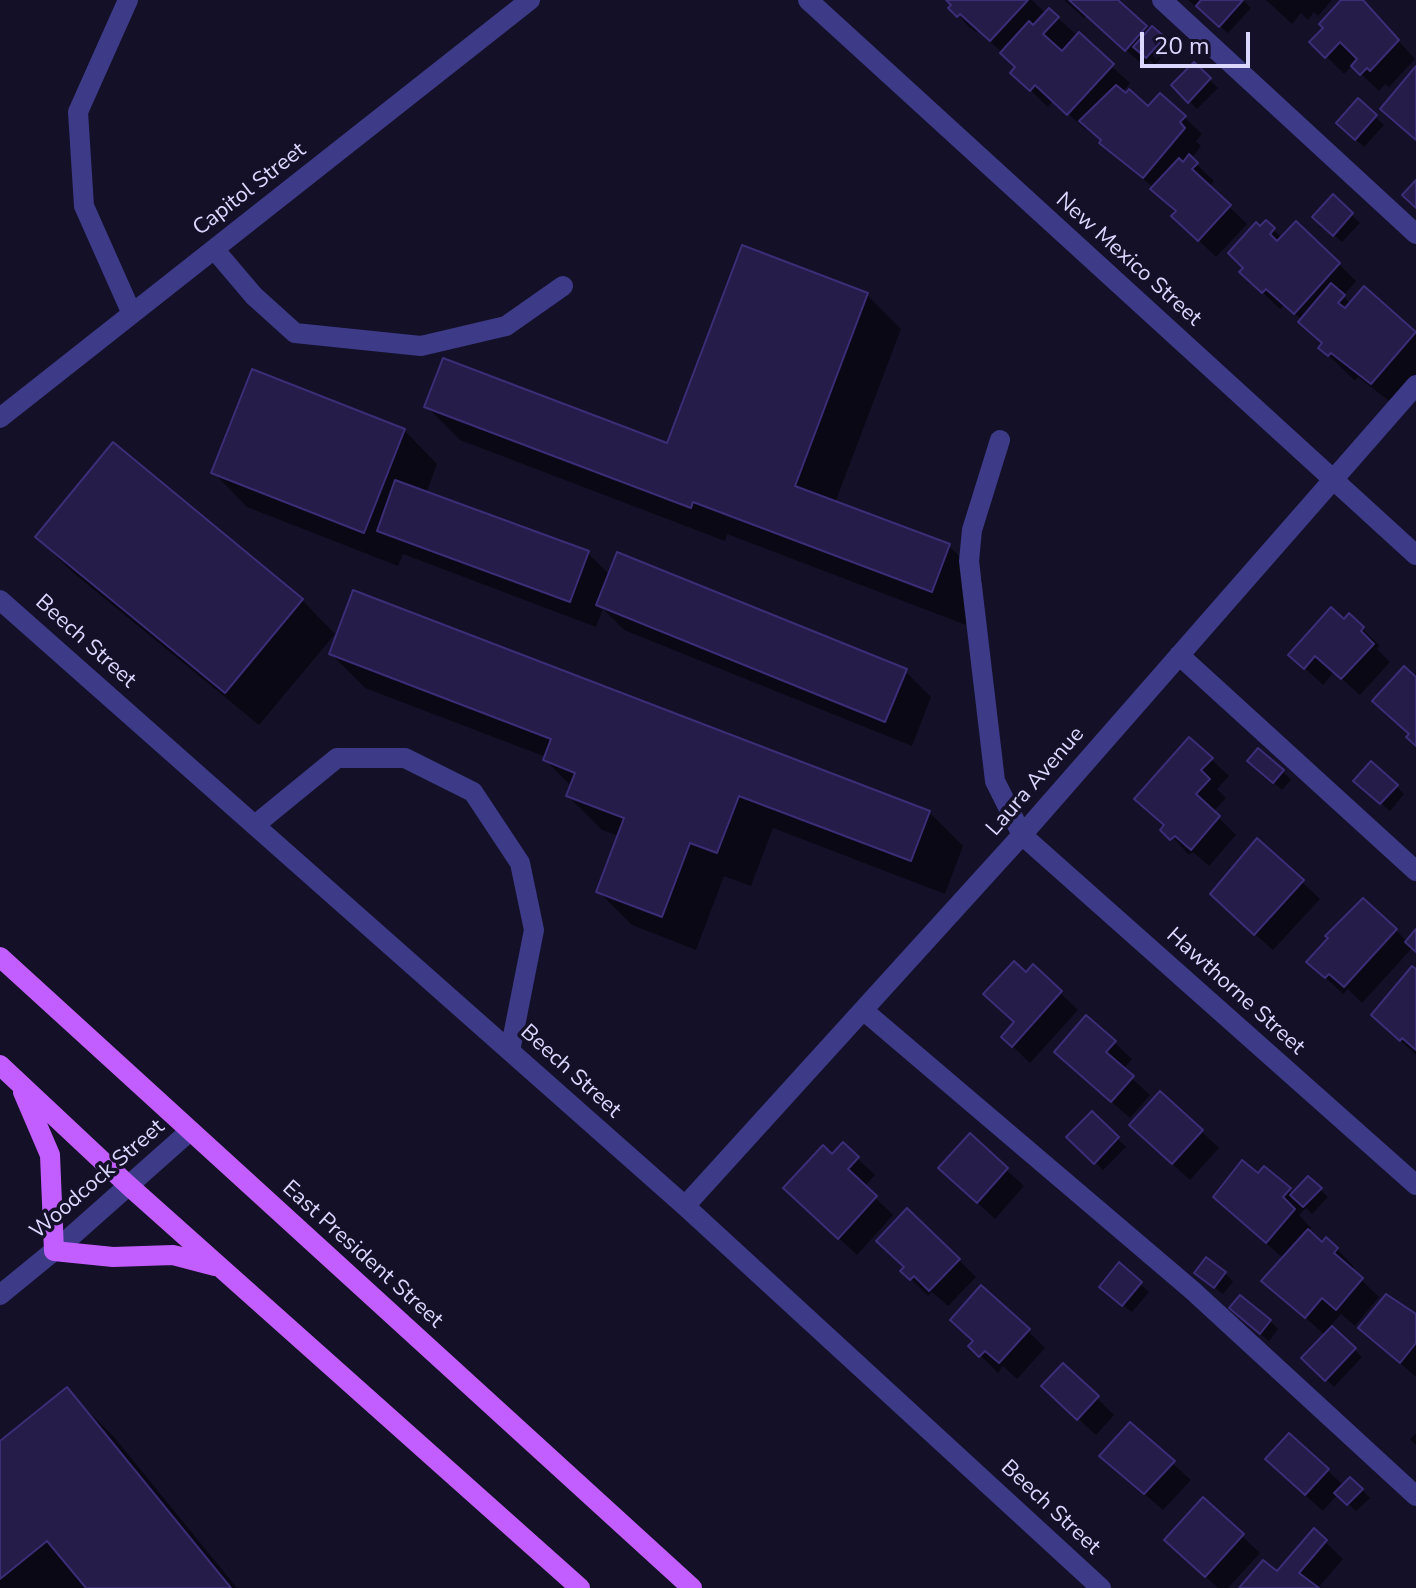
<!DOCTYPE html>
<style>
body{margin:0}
#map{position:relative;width:1416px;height:1588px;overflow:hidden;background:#141028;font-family:"Nunito Sans",sans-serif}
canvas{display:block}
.scale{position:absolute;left:1140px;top:32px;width:110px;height:36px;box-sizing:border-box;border:4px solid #dcd7ff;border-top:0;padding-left:10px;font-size:24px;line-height:28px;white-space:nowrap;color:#dcd7ff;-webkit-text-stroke:6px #141028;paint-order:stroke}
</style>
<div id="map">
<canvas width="1416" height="1588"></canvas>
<div class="scale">20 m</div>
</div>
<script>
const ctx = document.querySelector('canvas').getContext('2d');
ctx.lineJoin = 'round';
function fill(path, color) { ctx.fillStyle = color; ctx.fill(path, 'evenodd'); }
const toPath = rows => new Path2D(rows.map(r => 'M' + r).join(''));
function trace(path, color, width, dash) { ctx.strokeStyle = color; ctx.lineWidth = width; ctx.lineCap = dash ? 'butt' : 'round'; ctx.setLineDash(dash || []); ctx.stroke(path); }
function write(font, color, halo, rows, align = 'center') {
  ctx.font = font + ' "Nunito Sans",sans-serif'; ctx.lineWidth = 7; ctx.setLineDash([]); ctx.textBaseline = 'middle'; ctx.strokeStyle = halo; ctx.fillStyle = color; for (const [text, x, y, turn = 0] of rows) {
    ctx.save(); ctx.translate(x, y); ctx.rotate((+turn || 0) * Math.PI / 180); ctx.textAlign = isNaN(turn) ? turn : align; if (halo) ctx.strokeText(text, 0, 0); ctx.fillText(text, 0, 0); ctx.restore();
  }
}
const shadow = toPath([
 [947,0,1032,0,1046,14,1049,10,1130,83,1122,92,1148,109,1184,117,1202,134,1196,141,1201,146,1191,159,1214,181,1209,187,1247,224,1216,257,1191,233,1154,188,1119,160,1089,127,1086,130,1053,100,1048,107,1030,90,1017,67,978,30,976,32,968,26],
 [1064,0,1113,0,1171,46,1155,65,1150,60,1144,66,1087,15,1084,18],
 [1188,0,1243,0,1251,8,1228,33],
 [1266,0,1332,0,1318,16,1314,12,1308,20,1301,13,1292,24],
 [1344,0,1361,0,1415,59,1389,87,1385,84,1379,91,1352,65,1344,74,1312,42],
 [1194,64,1218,88,1197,109,1173,85],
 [1358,101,1384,125,1364,147,1346,131],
 [1333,197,1360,223,1342,242,1323,225],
 [1266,223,1282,238,1339,264,1356,281,1343,296,1351,304,1364,289,1416,334,1416,387,1398,408,1358,377,1355,381,1321,348,1323,345,1302,320,1285,305,1280,309,1259,289,1261,229],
 [867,295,901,329,835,503,949,546,983,580,966,625,727,534,725,541,460,440,426,406,668,446],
 [404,430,437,464,426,494,588,553,610,575,905,671,931,697,912,746,624,630,603,609,596,627,403,554,398,566,247,507,214,473],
 [37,537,302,600,335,634,259,725,71,571],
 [1349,616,1380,646,1377,649,1390,662,1360,695,1334,672,1323,685,1291,655],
 [331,654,929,812,963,846,945,894,773,828,751,886,724,876,696,950,632,925,598,891,619,836,602,830,568,796,572,787,545,760,546,757,365,688],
 [1211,759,1229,776,1217,789,1226,798,1213,812,1236,835,1209,866,1193,852,1189,855,1154,816],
 [1258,769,1283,772,1291,780,1282,790],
 [1396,786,1404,794,1390,811,1364,789],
 [1302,882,1320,899,1273,950,1230,912],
 [1396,930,1407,942,1416,932,1416,950,1413,947,1362,1003,1348,989,1343,994,1309,962],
 [1033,967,1078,1010,1030,1063,1003,1037,1016,1023,1026,975],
 [1416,972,1416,1055,1391,1032],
 [1114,1042,1132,1059,1123,1070,1150,1095,1130,1118,1074,1069],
 [1092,1114,1126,1147,1103,1170,1069,1137],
 [1201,1131,1219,1148,1190,1180,1149,1143],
 [970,1136,1024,1186,995,1219,958,1185],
 [833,1157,857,1158,875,1175,864,1187,893,1215,857,1255,803,1205],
 [1259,1176,1294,1194,1308,1178,1328,1197,1312,1214,1306,1208,1299,1215,1311,1228,1308,1232,1322,1245,1337,1249,1354,1267,1351,1270,1379,1297,1355,1326,1341,1314,1330,1326,1362,1357,1334,1387,1304,1358,1326,1336,1264,1281,1284,1259,1233,1214],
 [959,1260,976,1277,948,1306,932,1292,928,1296,903,1271],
 [1119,1265,1149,1292,1132,1312,1109,1295],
 [1225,1273,1233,1282,1223,1294,1205,1281],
 [1239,1316,1270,1321,1278,1329,1269,1341],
 [1416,1318,1416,1377,1360,1328],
 [1028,1331,1045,1348,1017,1379,1003,1366,998,1373,971,1346],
 [67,1390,114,1437,237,1588,0,1588,0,1444],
 [1097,1398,1114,1415,1096,1435,1061,1403],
 [1130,1425,1191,1480,1163,1510,1101,1456],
 [1416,1433,1416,1445,1410,1439],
 [1327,1470,1344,1486,1362,1490,1370,1498,1356,1511,1338,1494,1323,1511,1285,1477],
 [1203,1500,1260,1553,1228,1588,1218,1588,1184,1557],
 [1314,1531,1343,1559,1318,1588,1242,1588,1278,1574]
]);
const building = toPath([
 [946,0,1028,0,990,41,960,14,957,17,948,8,951,5,946,0],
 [1069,0,1118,0,1147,26,1125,51,1069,0],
 [1201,0,1243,0,1219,27,1196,6,1201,0],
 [1341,0,1363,0,1399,40,1370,71,1367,68,1360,75,1351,66,1357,59,1340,42,1325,58,1309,42,1323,28,1319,24,1341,0],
 [1049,8,1059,17,1043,34,1062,51,1079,32,1114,64,1067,115,1035,85,1030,91,1010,73,1015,67,1000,53,1029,21,1033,25,1049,8],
 [1152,26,1165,37,1146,58,1133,47,1152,26],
 [1194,62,1211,78,1188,103,1171,85,1194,62],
 [1416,66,1416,140,1380,109,1416,66],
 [1116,85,1126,93,1129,89,1148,106,1160,93,1186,116,1180,122,1185,128,1143,178,1099,143,1101,140,1079,121,1116,85],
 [1358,98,1377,115,1355,140,1336,123,1358,98],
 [1189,154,1198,163,1192,169,1231,205,1198,241,1171,216,1176,211,1150,189,1179,158,1183,162,1189,154],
 [1416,180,1416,208,1402,195,1416,180],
 [1333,194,1353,213,1333,236,1312,217,1333,194],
 [1266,220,1275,228,1270,234,1277,241,1296,221,1340,263,1294,314,1266,289,1262,293,1239,272,1243,268,1228,253,1256,222,1260,226,1266,220],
 [742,245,868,293,795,486,950,544,932,592,693,502,691,508,424,407,443,358,667,443,742,245],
 [1331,283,1345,295,1338,303,1345,308,1364,286,1416,332,1371,384,1331,353,1328,356,1318,348,1322,343,1298,322,1331,283],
 [252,369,405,429,364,533,211,473,252,369],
 [113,442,303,599,225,693,35,537,113,442],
 [395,480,589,551,570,602,377,531,395,480],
 [617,552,907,669,885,722,596,605,617,552],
 [353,590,930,811,911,861,739,796,717,853,690,843,662,917,596,892,624,818,566,796,575,773,543,760,551,739,329,654,353,590],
 [1331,607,1344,619,1349,613,1364,627,1361,631,1374,644,1341,679,1315,656,1304,669,1288,655,1331,607],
 [1404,666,1416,677,1416,746,1406,737,1409,734,1372,701,1404,666],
 [1189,737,1213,758,1201,770,1210,779,1196,794,1220,816,1191,850,1175,836,1170,840,1160,830,1164,825,1134,799,1189,737],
 [1258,748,1284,770,1273,783,1247,761,1258,748],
 [1371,761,1398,785,1380,804,1353,781,1371,761],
 [1257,838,1304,880,1254,935,1210,894,1257,838],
 [1363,898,1397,929,1344,987,1329,974,1325,978,1306,962,1328,938,1325,936,1363,898],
 [1416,929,1416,952,1405,942,1416,929],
 [1014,961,1026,972,1033,964,1062,991,1012,1047,1001,1037,1014,1022,983,994,1014,961],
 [1412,966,1416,969,1416,1050,1402,1038,1400,1041,1371,1015,1412,966],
 [1086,1015,1116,1041,1106,1052,1134,1076,1111,1102,1054,1052,1086,1015],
 [1160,1091,1203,1130,1172,1164,1129,1125,1160,1091],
 [1092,1111,1119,1137,1094,1164,1066,1137,1092,1111],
 [970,1133,1008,1168,977,1203,938,1168,970,1133],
 [843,1142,859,1157,848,1169,877,1196,838,1239,783,1188,823,1145,832,1154,843,1142],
 [1242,1160,1258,1173,1264,1166,1291,1188,1283,1197,1295,1209,1266,1243,1213,1197,1242,1160],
 [1308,1176,1322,1188,1303,1207,1290,1195,1308,1176],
 [907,1208,960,1259,929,1291,914,1276,910,1280,900,1271,904,1267,876,1241,907,1208],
 [1308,1229,1322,1242,1326,1237,1338,1248,1334,1253,1363,1278,1336,1310,1322,1298,1305,1318,1261,1281,1308,1229],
 [1206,1257,1226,1272,1214,1288,1194,1273,1206,1257],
 [1119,1262,1142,1282,1122,1306,1099,1287,1119,1262],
 [981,1285,1030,1329,999,1363,985,1351,979,1357,968,1346,973,1341,950,1320,981,1285],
 [1386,1294,1416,1314,1416,1343,1400,1363,1358,1328,1386,1294],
 [1240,1295,1271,1320,1260,1334,1229,1308,1240,1295],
 [1332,1326,1356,1348,1325,1381,1301,1358,1332,1326],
 [1063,1363,1099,1396,1077,1420,1041,1386,1063,1363],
 [67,1387,231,1588,86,1588,47,1541,0,1579,0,1441,67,1387],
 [1130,1422,1175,1461,1144,1494,1099,1456,1130,1422],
 [1289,1433,1329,1469,1305,1495,1265,1459,1289,1433],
 [1350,1477,1363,1489,1347,1505,1334,1493,1350,1477],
 [1203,1497,1244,1534,1205,1577,1164,1540,1203,1497],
 [1314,1528,1327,1540,1299,1573,1319,1588,1239,1588,1263,1560,1277,1571,1314,1528]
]);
const minor = toPath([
 [128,0,78,112,84,206,132,314],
 [808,0,1416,555],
 [1162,0,1416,234],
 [214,249,254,296,295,333,421,346,506,326,563,286],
 [0,418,530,0],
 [1000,440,972,530,969,561,995,781,1022,835,1416,1185],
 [0,600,685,1206,1101,1588],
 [1179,655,1416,871],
 [255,825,337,758,405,758,473,792,520,863,534,930,510,1051],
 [863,1010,1192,1290,1416,1496],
 [685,1206,1022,835,1416,385],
 [0,1295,66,1241,190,1131]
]);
const major = toPath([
 [0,957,692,1588],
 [0,1065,128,1185,580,1588],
 [23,1092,50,1155,54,1251,113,1257,173,1255,215,1266]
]);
const streetNames = [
 ["Capitol Street",250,190,-38],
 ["New Mexico Street",1128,260,42],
 ["Beech Street",85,642,42],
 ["Laura Avenue",1036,782,-49],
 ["Hawthorne Street",1235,992,42],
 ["Beech Street",570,1072,42],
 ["Woodcock Street",98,1180,-41],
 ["East President Street",362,1255,42],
 ["Beech Street",1050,1508,43]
];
fill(shadow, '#0007');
fill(building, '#251c4a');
trace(building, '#3b2d76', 2);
trace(minor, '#3d3a88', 20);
trace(major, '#c25eff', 20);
write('22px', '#dcd7ff', '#141028', streetNames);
</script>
